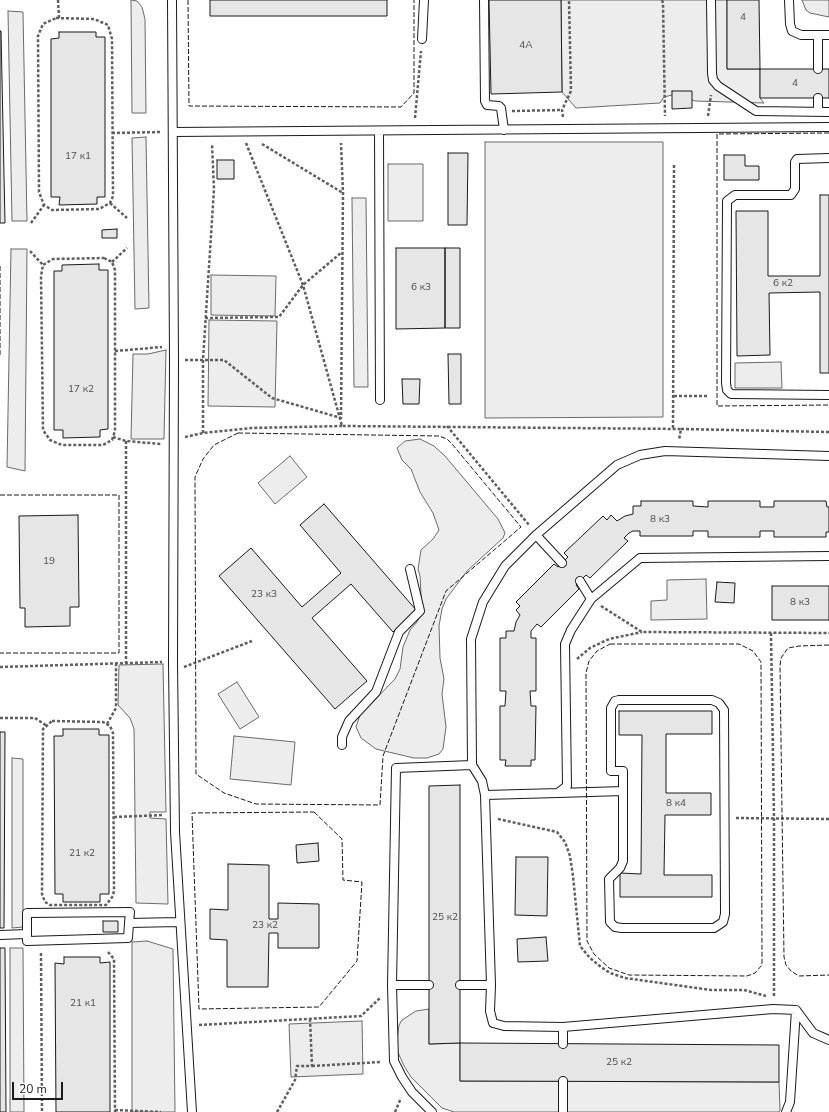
<!DOCTYPE html>
<meta charset="utf-8">
<style>
body{margin:0}
#map{position:relative;width:829px;height:1112px;overflow:hidden;background:#fff;font-family:"Nunito Sans",sans-serif}
canvas{display:block}
.scale{position:absolute;left:12px;top:1082px;width:51px;height:18px;box-sizing:border-box;border:2px solid #1a1a1a;border-top:0;padding-left:5px;font-size:12px;line-height:14px;white-space:nowrap;color:#1a1a1a;-webkit-text-stroke:3px #fff;paint-order:stroke}
</style>
<div id="map">
<canvas width="829" height="1112"></canvas>
<div class="scale">20 m</div>
</div>
<script>
const ctx = document.querySelector('canvas').getContext('2d');
ctx.lineJoin = 'round';
function fill(path, color) { ctx.fillStyle = color; ctx.fill(path, 'evenodd'); }
const toPath = rows => new Path2D(rows.map(r => 'M' + r).join(''));
function trace(path, color, width, dash) { ctx.strokeStyle = color; ctx.lineWidth = width; ctx.lineCap = dash ? 'butt' : 'round'; ctx.setLineDash(dash || []); ctx.stroke(path); }
function write(font, color, halo, rows, align = 'center') {
  ctx.font = font + ' "Nunito Sans",sans-serif'; ctx.lineWidth = 3; ctx.setLineDash([]); ctx.textBaseline = 'middle'; ctx.strokeStyle = halo; ctx.fillStyle = color; for (const [text, x, y, turn = 0] of rows) {
    ctx.save(); ctx.translate(x, y); ctx.rotate((+turn || 0) * Math.PI / 180); ctx.textAlign = isNaN(turn) ? turn : align; if (halo) ctx.strokeText(text, 0, 0); ctx.fillText(text, 0, 0); ctx.restore();
  }
}
const built = toPath([
 [131,0,137,1,142,7,145,19,146,113,132,113,131,0],
 [561,0,727,0,727,69,760,69,760,98,764,103,695,101,676,94,664,97,660,103,576,108,562,92,561,0],
 [802,0,829,0,829,17,810,13,806,10,802,0],
 [8,11,23,12,27,221,12,221,8,11],
 [146,137,149,308,135,309,132,138,146,137],
 [485,142,663,142,663,417,485,418,485,142],
 [388,164,423,164,423,221,388,221,388,164],
 [352,198,366,198,368,387,354,387,352,198],
 [11,249,27,249,25,471,7,467,11,249],
 [211,275,276,276,275,316,211,315,211,275],
 [209,320,277,321,275,407,208,406,209,320],
 [166,350,164,439,131,439,133,354,148,354,166,350],
 [781,362,782,388,735,388,735,363,781,362],
 [420,439,434,446,445,456,498,519,505,533,503,538,467,571,446,599,442,609,439,626,440,658,444,679,442,694,446,727,443,749,439,754,427,758,414,758,376,749,361,738,356,727,360,715,395,679,400,669,403,647,410,630,417,622,422,612,420,576,418,569,421,550,433,539,439,530,433,513,420,492,411,469,402,460,397,448,405,441,420,439],
 [290,456,307,477,275,504,258,483,290,456],
 [706,579,707,619,651,620,651,601,667,600,667,580,706,579],
 [163,664,166,812,150,812,150,818,166,819,168,904,136,903,134,729,130,718,118,705,119,665,163,664],
 [237,682,259,717,240,729,218,694,237,682],
 [234,736,295,742,291,785,230,779,234,736],
 [12,758,23,759,23,927,12,928,12,758],
 [147,941,173,949,175,1112,132,1112,132,942,147,941],
 [10,948,23,948,24,1112,10,1112,10,948],
 [429,1009,429,1044,460,1043,460,1081,779,1082,780,1110,779,1112,454,1112,442,1108,411,1077,404,1066,396,1048,399,1025,402,1020,416,1011,429,1009],
 [362,1021,363,1074,291,1077,289,1024,362,1021]
]);
const building = toPath([
 [210,0,387,0,387,16,210,16,210,0],
 [489,0,561,0,562,92,491,94,489,0],
 [727,0,759,0,760,69,727,69,727,0],
 [0,31,1,31,5,223,0,223,0,31],
 [59,32,96,32,96,37,105,37,105,197,97,197,97,204,59,205,60,197,51,197,51,39,59,38,59,32],
 [760,69,829,69,829,98,760,98,760,69],
 [672,91,692,91,692,108,672,109,672,91],
 [448,153,468,153,467,225,448,225,448,153],
 [724,155,745,155,745,166,759,166,759,180,724,180,724,155],
 [217,160,234,160,234,179,217,179,217,160],
 [820,195,829,195,829,373,820,373,820,292,769,293,770,355,737,356,736,211,768,211,768,276,820,276,820,195],
 [117,229,117,238,102,238,102,230,117,229],
 [396,248,445,248,445,328,396,329,396,248],
 [445,248,460,248,460,328,445,328,445,248],
 [99,264,99,270,108,270,108,429,100,430,100,437,63,438,63,430,54,430,54,271,62,271,62,265,99,264],
 [448,354,461,354,461,404,449,404,448,354],
 [402,379,420,379,419,404,403,404,402,379],
 [641,501,693,501,693,506,708,507,708,501,760,501,760,507,774,507,774,501,826,501,827,507,829,507,829,532,826,532,826,537,774,537,774,531,760,531,760,537,708,537,708,531,693,531,693,536,640,536,640,531,633,531,629,533,624,538,628,541,590,578,586,575,576,585,579,589,541,627,537,624,531,631,531,638,536,638,536,691,530,691,531,706,536,706,535,760,531,760,531,766,505,766,506,760,500,760,500,706,505,706,506,691,500,691,500,638,506,638,506,631,514,631,516,622,520,615,516,610,520,606,516,602,554,564,558,567,568,557,564,553,603,516,607,520,611,515,617,521,625,516,633,514,633,506,641,506,641,501],
 [324,504,417,611,393,632,351,584,312,618,367,681,335,709,219,576,251,548,302,607,341,573,300,525,324,504],
 [78,515,79,607,70,607,70,626,25,627,25,608,20,608,19,516,78,515],
 [717,582,735,583,734,603,715,602,717,582],
 [772,586,829,586,829,620,772,620,772,586],
 [619,711,712,711,712,734,666,734,666,793,711,793,711,815,665,815,664,875,712,875,712,897,620,897,620,873,641,874,642,735,619,735,619,711],
 [63,729,99,729,99,735,109,735,109,894,100,894,100,902,63,902,63,894,55,894,54,736,63,736,63,729],
 [0,732,5,732,4,928,0,928,0,732],
 [460,785,460,1043,429,1044,429,786,460,785],
 [318,843,319,861,297,863,296,845,318,843],
 [516,857,548,857,547,916,515,915,516,857],
 [228,864,269,865,269,919,278,919,278,903,319,904,319,948,278,948,278,933,269,933,268,987,227,987,227,940,210,939,210,909,228,910,228,864],
 [103,921,118,921,118,932,103,932,103,921],
 [546,937,548,961,518,962,517,939,546,937],
 [0,948,5,948,6,1112,0,1112,0,948],
 [64,957,100,957,100,963,110,962,110,1112,56,1112,55,963,64,964,64,957],
 [460,1043,779,1045,779,1082,460,1081,460,1043]
]);
const path = toPath([
 [58,0,59,18],
 [662,0,663,3,665,116],
 [56,18,94,19,108,25,112,39,113,196,110,203,99,209,52,210,44,205,39,192,38,36,43,24,56,18],
 [512,111,562,110],
 [708,116,711,95],
 [563,117,562,110,571,91,569,0],
 [415,118,421,51],
 [112,133,162,132],
 [246,143,303,285,342,426,681,429,679,440],
 [262,144,343,193],
 [110,203,127,218],
 [31,223,44,205],
 [30,251,43,265],
 [104,258,112,262,115,270,115,431,112,440,103,445,62,445,50,440,43,430,41,276,43,265,53,259,104,258],
 [112,262,127,248],
 [205,318,279,317,303,285,342,252],
 [115,351,162,347],
 [185,360,224,360,272,398,341,418,343,193,341,143],
 [674,396,708,396],
 [447,426,529,525],
 [673,428,674,165],
 [681,429,829,432],
 [203,433,203,360,214,189,212,144],
 [113,437,126,441,161,444],
 [185,437,203,433,251,428,342,426],
 [126,441,126,663],
 [601,606,642,632,829,633],
 [771,633,774,819,774,997],
 [577,659,590,648,609,639,642,632],
 [0,667,162,662],
 [184,667,252,641],
 [0,718,35,718,47,726],
 [52,721,103,722,110,726,113,733,114,890,113,896,106,905,50,905,45,902,42,894,43,729,52,721],
 [107,724,116,708,116,663],
 [114,817,164,815],
 [736,818,829,819],
 [498,819,557,832,565,842,570,856,573,876,580,946,590,958,601,967,610,973,625,978,711,990,744,990,766,996],
 [108,952,114,959,115,1112],
 [41,953,42,1112],
 [199,1025,361,1016,380,998],
 [312,1066,381,1062],
 [115,1110,161,1112],
 [277,1112,295,1080,297,1066,312,1066,310,1019],
 [395,1112,401,1098]
]);
const lane = toPath([
 [172,0,174,360,173,662,175,832,192,1112],
 [484,0,485,101,487,105,499,106,501,108,504,130],
 [711,0,712,73,713,80,718,86,756,111,829,112],
 [789,0,790,24,792,31,801,35,829,35],
 [818,35,818,69],
 [422,39,424,0],
 [818,112,818,98],
 [379,131,380,400],
 [173,132,829,127],
 [829,158,797,159,795,162,795,189,791,195,735,195,727,201,726,383,727,390,731,394,829,395],
 [536,535,562,563],
 [580,581,591,599],
 [619,700,712,700,719,703,724,710,725,914,723,922,714,928,622,928,615,927,610,922,609,879,620,868,623,861,623,771,611,771,611,708,615,701,619,700],
 [342,745,342,737,349,721,376,692,399,632,420,611,410,569],
 [558,793,623,791],
 [485,795,558,793,567,786,565,644,571,630,591,599,640,558,829,556],
 [129,923,128,938,27,941,27,913,130,912,129,923,179,922],
 [0,935,26,934],
 [392,985,429,985],
 [460,985,491,985],
 [796,1010,813,1033,829,1040],
 [563,1027,773,1009,796,1010,790,1102,786,1112],
 [563,1044,563,1027,504,1026,493,1023,490,1011,491,985,485,795,482,781,472,765,471,639,483,602,505,566,536,535,617,465,640,455,665,451,829,456],
 [563,1081,563,1112],
 [432,1112,412,1092,402,1077,394,1061,392,985,396,768,472,765]
]);
const fence = toPath([
 [188,0,189,106,401,107,414,93,414,0],
 [829,133,717,134,717,406,829,405],
 [0,266,0,355],
 [238,433,439,436,447,439,452,444,521,527,446,591,383,756,380,805,256,804,224,793,196,774,195,477,203,459,214,445,238,433],
 [0,495,119,495,119,653,0,653],
 [610,644,739,644,753,651,761,662,762,956,762,965,755,973,747,976,629,975,609,968,594,954,587,941,586,673,589,661,597,651,610,644],
 [829,645,799,646,788,648,781,658,780,666,784,957,786,965,791,971,799,976,829,975],
 [314,812,342,839,343,880,362,882,357,961,319,1007,199,1009,192,813,314,812]
]);
const numberNames = [
 ["4",743,18],
 ["4А",526,46],
 ["4",795,84],
 ["17 к1",78,157],
 ["6 к2",783,284],
 ["6 к3",421,288],
 ["17 к2",81,390],
 ["8 к3",660,520],
 ["19",49,562],
 ["23 к3",264,595],
 ["8 к3",800,603],
 ["8 к4",676,804],
 ["21 к2",82,854],
 ["25 к2",445,918],
 ["23 к2",265,926],
 ["21 к1",83,1004],
 ["25 к2",619,1063]
];
fill(built, '#ededed');
trace(built, '#6a6a6a', 1);
fill(building, '#e6e6e6');
trace(building, '#1a1a1a', 1);
trace(lane, '#1a1a1a', 10);
trace(path, '#5f5f5f', 2.5, [3, 2]);
trace(lane, '#fff', 8);
trace(fence, '#1a1a1a', 1, [5, 2]);
write('10px', '#4d4d4d', null, numberNames);
</script>
